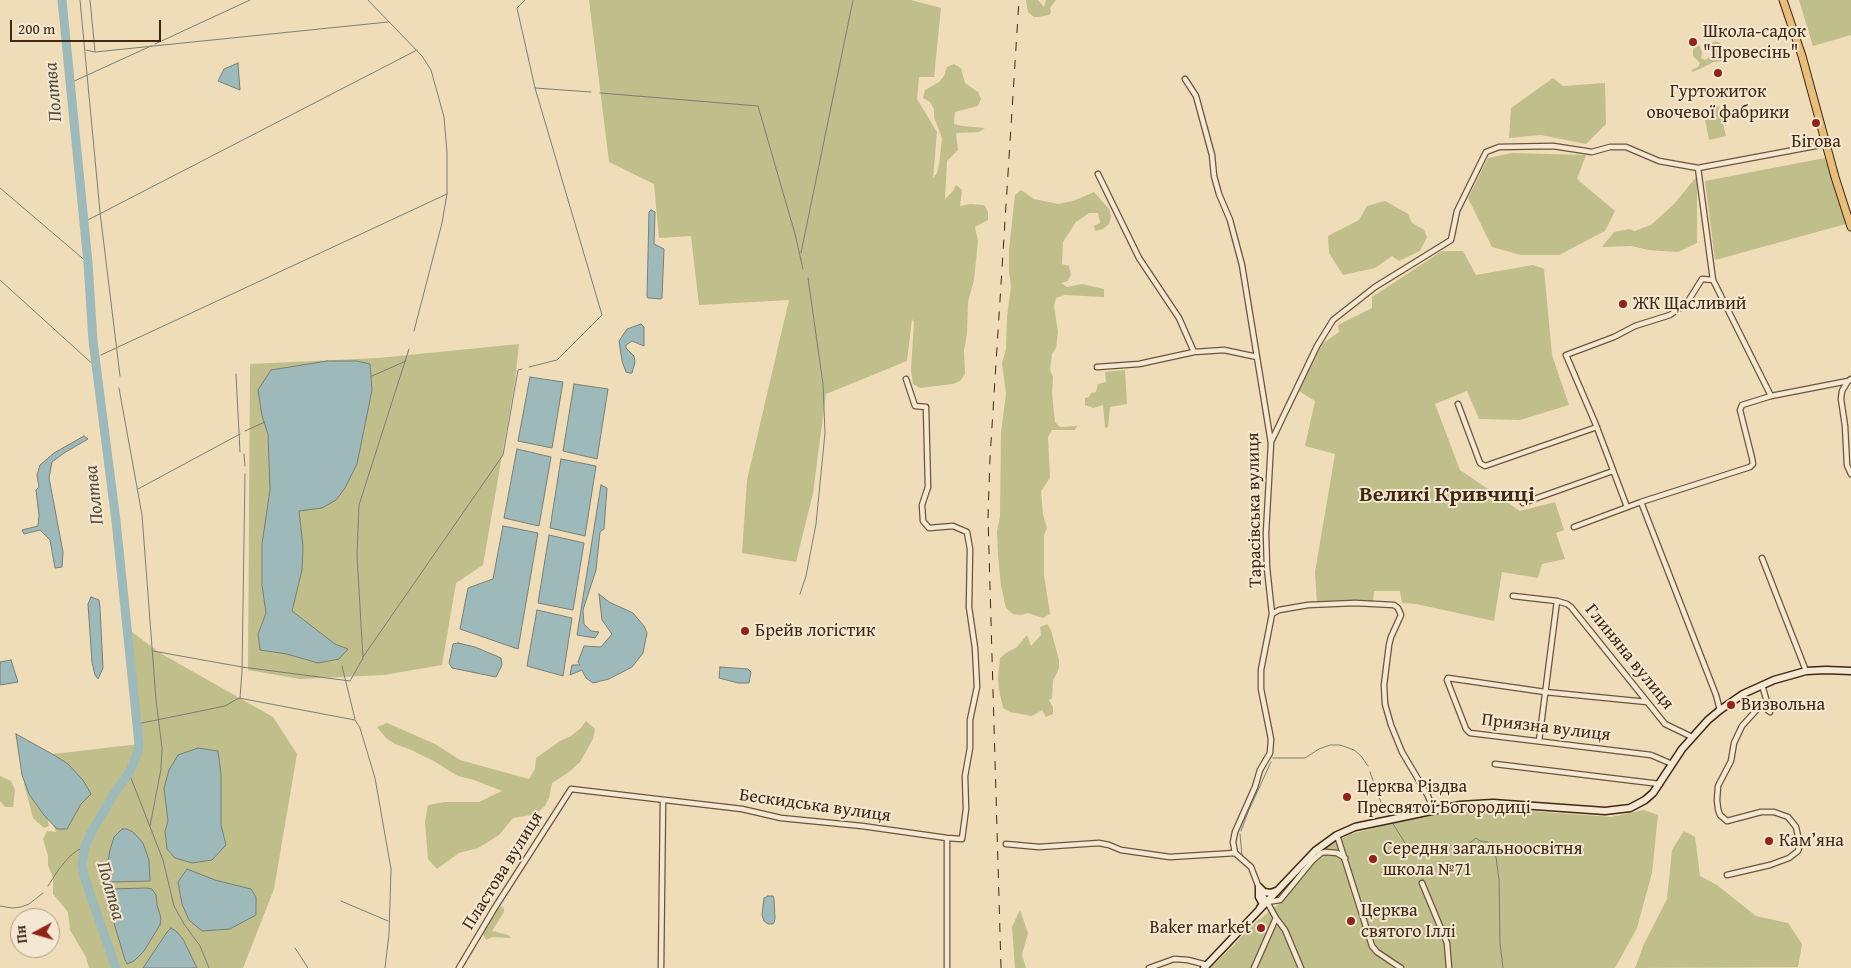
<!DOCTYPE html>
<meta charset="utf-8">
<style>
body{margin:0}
#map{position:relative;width:1851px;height:968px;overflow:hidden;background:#efdcb9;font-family:"Gentium Book Plus",serif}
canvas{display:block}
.north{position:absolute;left:10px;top:908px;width:50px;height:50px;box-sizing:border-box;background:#f5e8d2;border:1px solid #ad9b85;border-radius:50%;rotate:264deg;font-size:14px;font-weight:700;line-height:20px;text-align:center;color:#402711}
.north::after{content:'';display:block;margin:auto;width:18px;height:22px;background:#8f2418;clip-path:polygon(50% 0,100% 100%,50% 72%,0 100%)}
.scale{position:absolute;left:10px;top:20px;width:151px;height:22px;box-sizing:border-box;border:2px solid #402711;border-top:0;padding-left:6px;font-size:15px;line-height:18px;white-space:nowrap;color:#402711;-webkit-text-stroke:4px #f5e8d2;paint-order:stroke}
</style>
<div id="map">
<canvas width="1851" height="968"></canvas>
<div class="north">Пн</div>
<div class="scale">200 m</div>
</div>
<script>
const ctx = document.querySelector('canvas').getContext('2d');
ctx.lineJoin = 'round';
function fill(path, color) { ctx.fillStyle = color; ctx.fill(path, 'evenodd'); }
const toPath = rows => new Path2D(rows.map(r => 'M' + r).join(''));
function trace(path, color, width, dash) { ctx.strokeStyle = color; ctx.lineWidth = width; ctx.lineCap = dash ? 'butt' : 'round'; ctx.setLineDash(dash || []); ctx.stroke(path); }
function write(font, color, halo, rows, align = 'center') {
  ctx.font = font + ' "Gentium Book Plus",serif'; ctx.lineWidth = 4; ctx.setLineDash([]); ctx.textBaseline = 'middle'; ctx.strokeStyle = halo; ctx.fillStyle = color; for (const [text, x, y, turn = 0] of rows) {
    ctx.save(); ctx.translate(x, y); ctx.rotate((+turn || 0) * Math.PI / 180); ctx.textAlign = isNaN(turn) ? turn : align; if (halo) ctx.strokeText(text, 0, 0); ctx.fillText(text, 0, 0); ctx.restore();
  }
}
const green = toPath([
 [589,0,911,0,941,8,934,77,919,77,917,99,937,132,933,178,937,173,939,165,942,138,934,117,934,109,930,102,923,98,925,90,939,82,944,76,947,67,954,64,961,68,965,83,978,92,981,99,978,106,955,112,954,124,962,126,985,128,979,132,956,133,958,150,947,161,945,199,953,191,956,185,962,190,960,206,970,204,984,205,988,212,988,220,975,227,978,241,974,280,968,302,967,334,964,350,965,374,960,381,953,384,920,388,913,384,911,369,914,322,912,319,907,361,826,394,813,493,796,562,742,553,747,480,789,300,699,305,691,236,659,238,654,184,609,162],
 [1026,0,1038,0,1044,7,1046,0,1056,0,1050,8,1051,12,1049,15,1038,17,1034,17,1028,12],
 [1799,0,1851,0,1851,35,1813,46],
 [1715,41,1720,43,1724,51,1724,55,1727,55,1729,60,1728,62,1726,60,1714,62,1693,72,1691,70,1698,67,1700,63,1693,56,1693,49,1699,45,1702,52,1701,58,1705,60,1710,57,1716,57,1711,44],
 [1553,78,1563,86,1605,83,1606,124,1586,144,1541,135,1509,138,1511,108],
 [1719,106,1726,136,1709,140,1703,109],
 [1512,153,1586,155,1577,179,1615,211,1605,231,1559,255,1521,255,1492,247,1468,198,1488,158],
 [1825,158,1846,224,1715,260,1705,181],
 [1697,176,1697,243,1678,252,1648,250,1632,246,1602,247,1614,232,1629,229,1635,231,1651,225,1674,204],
 [1021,190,1034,199,1058,204,1073,201,1094,192,1109,209,1111,216,1109,224,1103,229,1095,231,1094,226,1100,223,1098,213,1089,213,1076,222,1063,242,1062,264,1069,266,1071,274,1068,281,1061,283,1067,287,1082,284,1104,289,1104,297,1065,295,1056,298,1054,306,1058,332,1056,348,1052,354,1050,370,1053,377,1052,393,1055,422,1060,427,1077,426,1075,430,1052,430,1048,437,1050,478,1041,491,1043,514,1047,528,1044,535,1044,575,1050,614,1043,618,1028,613,1021,615,1013,614,1006,608,1001,586,998,555,997,531,1000,517,1001,433,1006,394,1002,363,1006,349,1007,317,1011,286,1009,271,1009,250,1014,203,1015,195],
 [1385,201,1408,214,1412,223,1424,230,1427,237,1420,251,1399,261,1392,256,1375,268,1343,275,1329,253,1328,236,1359,220,1367,206],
 [1442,251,1463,251,1476,275,1533,265,1544,269,1552,355,1569,405,1520,420,1479,419,1467,391,1435,404,1460,470,1520,511,1555,502,1564,530,1556,533,1565,559,1542,564,1538,578,1502,572,1494,621,1416,604,1402,603,1400,591,1374,591,1373,602,1317,604,1315,572,1335,454,1305,446,1315,401,1299,391,1322,344,1339,332,1338,325,1372,308,1372,297],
 [519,344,515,381,483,565,456,583,442,665,384,675,300,679,248,670,250,364,378,358],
 [1125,370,1127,404,1110,407,1108,427,1105,428,1103,405,1093,408,1088,406,1085,405,1085,398,1089,397,1091,393,1096,392,1098,384,1106,382,1105,372],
 [1047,624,1051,630,1059,660,1059,668,1053,681,1052,698,1049,700,1053,707,1053,714,1046,717,1042,710,1032,716,1010,712,1003,708,999,690,998,678,1000,658,1006,653,1017,647,1027,635,1031,646,1041,635,1040,627],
 [128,629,160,653,273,717,297,754,274,889,243,968,89,968,86,957,70,930,68,912,53,894,53,878,48,865,48,856,43,839,47,831,56,832,45,805,49,826,44,828,33,818,24,784,36,756,139,744],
 [586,721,595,729,593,739,580,762,569,772,552,783,549,798,545,806,536,814,513,818,499,835,478,848,459,853,437,869,428,859,425,822,428,805,445,802,479,802,502,791,474,780,458,776,432,760,409,749,395,744,386,738,377,727,387,723,435,744,460,760,529,779,535,769,536,758,560,741,571,736,581,728],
 [0,776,11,781,15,790,13,807,5,807,0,801],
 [1490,808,1611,817,1644,810,1658,815,1652,873,1637,928,1615,968,1211,968,1256,922,1283,901,1329,845,1351,834,1442,811],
 [1684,831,1695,837,1700,876,1717,885,1756,916,1788,923,1802,944,1798,967,1635,968,1644,944,1667,899,1672,850],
 [502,906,504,909,504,912,492,931,508,935,511,938,493,937,486,940,483,934,484,930,494,912],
 [1020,910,1028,933,1022,955,1026,968,1015,968,1012,927]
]);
const water = toPath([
 [238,63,240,90,218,81,224,69,238,63],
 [651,210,655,212,654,244,664,249,662,298,661,299,648,298,647,297,649,212,651,210],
 [641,324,644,327,644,346,632,341,626,345,626,348,634,356,635,362,632,373,629,373,626,372,622,361,619,341,627,329,641,324],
 [327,361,357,361,370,364,372,390,357,464,345,488,336,500,322,508,299,511,303,546,302,570,292,611,335,644,348,649,339,659,318,663,287,654,260,650,258,634,266,613,262,585,262,544,270,490,268,434,262,416,258,390,271,370,327,361],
 [530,377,563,382,552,448,518,441,530,377],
 [574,384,608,389,597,459,563,451,574,384],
 [84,436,88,439,64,453,52,462,49,478,63,552,62,567,55,568,50,540,40,530,24,534,22,530,38,526,39,515,36,490,39,487,37,475,40,465,54,453,84,436],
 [517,449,551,457,539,526,504,518,517,449],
 [561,459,596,466,585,536,550,528,561,459],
 [601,485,607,488,604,529,600,532,596,570,583,610,584,624,591,631,599,632,595,638,577,635,601,485],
 [503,526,538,533,518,649,460,629,468,588,493,579,503,526],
 [549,535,584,543,573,610,538,603,549,535],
 [599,594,609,602,633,613,644,626,647,633,643,653,632,667,609,679,593,683,586,678,582,670,570,675,572,665,580,665,578,662,584,646,601,647,612,634,602,620,599,594],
 [91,597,99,600,100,608,103,668,98,679,95,675,92,662,88,604,91,597],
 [537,610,572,618,563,676,527,666,537,610],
 [458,643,475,647,501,658,502,665,496,677,452,668,449,663,451,654,453,644,458,643],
 [11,660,18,682,0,685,0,662,11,660],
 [720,667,748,669,751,672,749,683,738,683,719,678,720,667],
 [16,734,54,755,68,764,83,780,91,794,81,804,67,829,57,829,43,814,29,794,22,775,16,734],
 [198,748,218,751,221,774,221,825,226,845,212,860,192,863,175,858,167,849,165,831,168,821,164,788,169,770,178,755,198,748],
 [122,829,127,829,133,832,143,843,149,860,150,881,109,882,107,867,110,850,114,837,122,829],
 [187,869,215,880,251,889,256,897,256,915,230,929,202,931,189,920,182,904,178,882,187,869],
 [147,888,152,889,156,895,157,905,161,918,160,925,144,951,134,961,127,964,125,960,105,893,108,889,147,888],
 [768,896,773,896,774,899,775,918,774,923,772,924,768,924,764,921,762,915,764,898,768,896],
 [171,928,176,931,183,939,197,968,143,968,167,932,171,928]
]);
const stream = toPath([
 [80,0,100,212,120,376],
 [90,0,95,51],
 [368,0,422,56,431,70,444,117,447,152,447,194,442,223,414,331],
 [525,0,517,8,535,88,602,315,557,360,529,367],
 [155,44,250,0],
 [86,50,95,52,388,22],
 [70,83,151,46],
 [535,88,591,92],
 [600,93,758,106,795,234,803,269],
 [0,188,88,263],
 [84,222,417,50],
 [801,253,853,0],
 [0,280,97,368],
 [101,355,447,194],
 [236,374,240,452],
 [372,376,406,361],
 [119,388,142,515,156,700,162,748,161,769,150,826],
 [245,431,265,422],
 [244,454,245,466],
 [138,489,240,434],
 [800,594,806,576,816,524,825,433,823,384,808,278],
 [153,651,242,667,350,681,363,658,357,555,359,505,409,349],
 [363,657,503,455,518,370,522,369],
 [342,666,355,719],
 [240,698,242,671,245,474],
 [137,724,225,706,239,698,355,720,360,728,375,778,391,869,389,934,385,968],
 [1273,758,1305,758,1319,749,1330,745,1340,745,1354,750,1361,756,1368,766],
 [1370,772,1380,800,1386,813],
 [129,773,163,860,174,906,184,924,200,946,209,968],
 [1392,822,1405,843,1418,851,1431,848,1444,850,1452,845,1457,848,1467,845,1476,838,1480,841,1488,842,1496,857,1499,880,1500,943,1503,968],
 [1241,831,1248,812,1271,762],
 [1240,834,1242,856],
 [48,886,59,869,70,856,78,850,85,847],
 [341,901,388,921],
 [0,906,12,908,21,907,29,904,43,893],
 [295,948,308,968]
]);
const river = toPath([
 [62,0,88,263,93,341,116,521,139,744,138,752,129,773,114,794,90,835,85,847,82,864,84,875,91,897,116,968]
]);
const street = toPath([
 [1185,79,1196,96,1212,155,1214,176,1219,194,1230,220,1242,265,1271,443,1266,533,1267,568,1272,614,1261,670,1261,689,1271,739,1270,753,1260,770,1255,787,1235,832,1233,842,1235,853],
 [1698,168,1713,280,1771,396],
 [1098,174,1139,258,1179,318,1194,352],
 [1097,367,1139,364,1194,352,1224,350,1257,357],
 [1851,379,1848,381,1842,391,1841,399,1845,426,1847,465,1851,474],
 [1458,404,1480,463,1485,466,1597,427],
 [1271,442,1317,346,1333,320,1375,287,1451,240,1457,211,1486,152,1499,147,1553,146,1592,152,1610,147,1626,147,1659,161,1698,168,1826,144],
 [1641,502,1716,695,1720,710],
 [1523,503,1613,471],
 [1627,507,1596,425,1566,355,1614,337,1635,326,1670,315,1687,303,1702,279,1713,280],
 [1574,527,1641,502,1750,467,1753,464,1752,458,1740,410,1742,405,1771,396,1848,381],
 [1762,558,1806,671],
 [1513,596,1557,601,1567,604,1571,607,1665,724,1692,737],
 [1272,614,1279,610,1308,605,1355,603,1394,605,1398,608,1401,615,1391,637,1389,645,1384,685,1385,704,1391,725,1402,752,1428,796,1433,809],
 [1647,702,1545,692,1448,678,1447,680,1466,729,1470,733,1651,755,1672,764],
 [1539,741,1557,601],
 [1495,764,1660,784],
 [1337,835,1372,946,1377,952,1401,968],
 [947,838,947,968],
 [1006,844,1039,847,1099,843,1109,845,1121,850,1170,857,1235,853],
 [1235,853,1251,867,1261,893,1266,900,1276,918,1254,968],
 [1727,875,1770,865,1789,858,1798,851,1800,845,1796,827,1788,817,1774,812,1761,812,1727,821,1720,815,1718,809,1717,800,1718,786,1731,761,1734,743,1742,726,1761,705,1770,712,1762,685],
 [1422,883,1447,943,1449,968],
 [1267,902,1280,900,1312,861,1321,853,1325,852,1337,853,1345,858],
 [1276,918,1285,930,1301,968],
 [459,968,494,909,571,789,742,809,781,818,862,826,947,838,962,839,966,809,965,776,970,748,970,720,977,687,975,648,969,607,970,549,967,532,953,526,929,528,923,521,922,505,928,487,926,407,915,406,906,379],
 [661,968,663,800],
 [1149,968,1174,959,1188,960,1207,965]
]);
const secondary = toPath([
 [1259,887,1259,897,1263,904,1260,908],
 [1259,887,1264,892,1271,893,1276,891],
 [1204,968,1315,851,1337,835,1355,827,1460,805,1493,803,1605,811,1630,808,1645,800,1653,793,1682,749,1708,720,1720,710,1743,694,1774,680,1806,671,1826,670,1851,671]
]);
const primary = toPath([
 [1783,0,1802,56,1835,177,1851,227]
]);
const rail = toPath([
 [1001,968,988,517,990,458,1019,0]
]);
const markers = [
 [1693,42,5,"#8f2418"],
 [1718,73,5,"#8f2418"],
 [1816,123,5,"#8f2418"],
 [1623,304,5,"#8f2418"],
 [745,631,5,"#8f2418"],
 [1731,705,5,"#8f2418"],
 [1347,797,5,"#8f2418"],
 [1769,841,5,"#8f2418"],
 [1373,859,5,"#8f2418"],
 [1351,921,5,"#8f2418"],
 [1261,928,5,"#8f2418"]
];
const poiNames = [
 ["Школа-садок",1703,32],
 ["\"Провесінь\"",1703,53],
 ["Гуртожиток",1718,92,"center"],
 ["овочевої фабрики",1718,113,"center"],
 ["Бігова",1816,142,"center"],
 ["ЖК Щасливий",1633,304],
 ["Брейв логістик",755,631],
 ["Визвольна",1741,705],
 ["Церква Різдва",1357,787],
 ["Пресвятої Богородиці",1357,808],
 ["Кам’яна",1779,841],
 ["Середня загальноосвітня",1383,849],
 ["школа №71",1383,870],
 ["Церква",1361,911],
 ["святого Іллі",1361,932],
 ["Baker market",1251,928,"right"]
];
const streetNames = [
 ["Тарасівська вулиця",1255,510,-91],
 ["Глиняна вулиця",1629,657,51],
 ["Приязна вулиця",1546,728,7],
 ["Бескидська вулиця",815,806,8],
 ["Пластова вулиця",503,871,-58]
];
const waterNames = [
 ["Полтва",54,92,-95],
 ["Полтва",95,495,-96],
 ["Полтва",110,891,74]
];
const districtNames = [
 ["Великі Кривчиці",1447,495]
];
fill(green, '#c0be8b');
fill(water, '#9eb9ba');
trace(water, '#787f76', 1);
trace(stream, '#787f76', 1);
trace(river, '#9eb9ba', 9);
trace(street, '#6c543b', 7);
trace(secondary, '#402711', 9);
trace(primary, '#402711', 9);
trace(street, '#f5e8d2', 4.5);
trace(secondary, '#f5e8d2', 6);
trace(primary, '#e8be7c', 7);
trace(rail, '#402711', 1, [9, 9]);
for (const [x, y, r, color] of markers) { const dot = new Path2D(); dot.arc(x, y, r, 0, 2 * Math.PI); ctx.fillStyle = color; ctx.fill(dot); trace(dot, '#f5e8d2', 2); }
write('18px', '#402711', '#f5e8d2', poiNames, 'left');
write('18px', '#402711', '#f5e8d2', streetNames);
write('italic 19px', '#584c3b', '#f5e8d2', waterNames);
write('bold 22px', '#402711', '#f5e8d2', districtNames);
</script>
